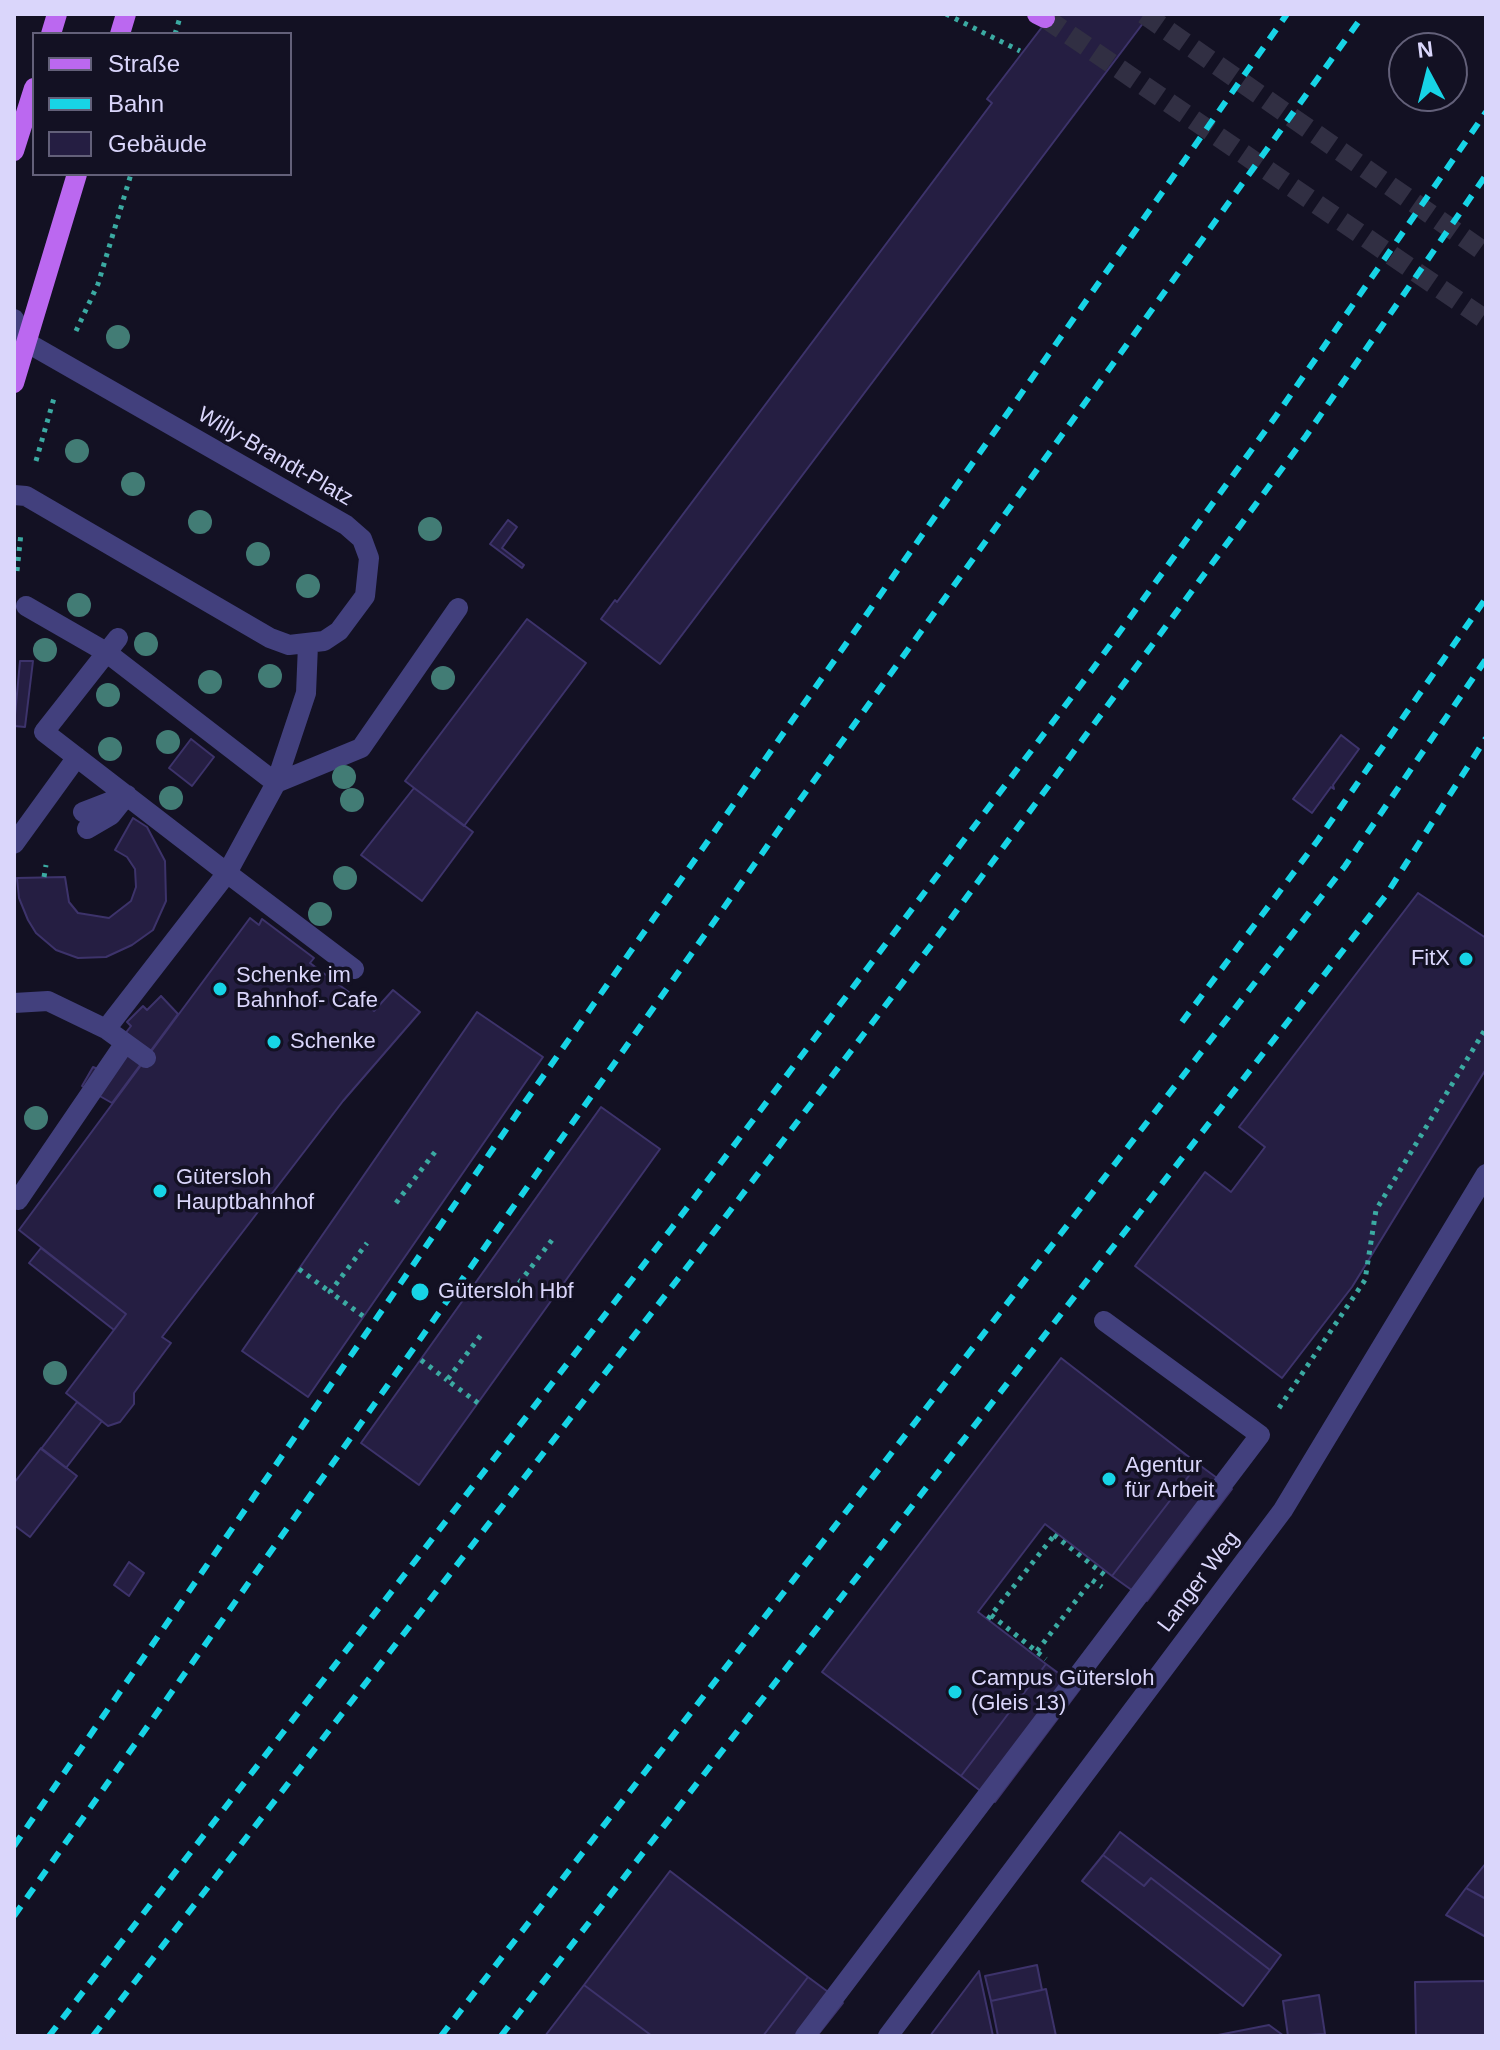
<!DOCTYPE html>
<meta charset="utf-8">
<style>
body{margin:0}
#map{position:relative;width:1500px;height:2050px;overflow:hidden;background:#131123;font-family:Arial,sans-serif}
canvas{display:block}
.frame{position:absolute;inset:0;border:16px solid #dad6fb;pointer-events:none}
.legend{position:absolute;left:32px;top:32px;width:260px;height:144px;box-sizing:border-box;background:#131123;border:2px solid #636079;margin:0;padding:10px 14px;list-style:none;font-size:24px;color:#dad6fb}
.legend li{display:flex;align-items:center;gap:16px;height:40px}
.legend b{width:40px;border:2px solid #636079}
.north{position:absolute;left:1388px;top:32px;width:80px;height:80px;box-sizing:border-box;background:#131123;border:2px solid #636079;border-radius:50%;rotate:353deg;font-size:22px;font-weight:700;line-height:32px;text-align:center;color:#dad6fb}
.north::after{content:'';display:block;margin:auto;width:28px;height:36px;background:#17d4e6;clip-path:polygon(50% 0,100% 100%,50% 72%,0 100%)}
</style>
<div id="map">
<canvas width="1500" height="2050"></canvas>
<div class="frame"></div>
<ul class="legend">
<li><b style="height:10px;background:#bb68f0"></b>Straße</li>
<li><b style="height:10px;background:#17d4e6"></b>Bahn</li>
<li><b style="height:22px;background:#251e42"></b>Gebäude</li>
</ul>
<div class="north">N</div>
</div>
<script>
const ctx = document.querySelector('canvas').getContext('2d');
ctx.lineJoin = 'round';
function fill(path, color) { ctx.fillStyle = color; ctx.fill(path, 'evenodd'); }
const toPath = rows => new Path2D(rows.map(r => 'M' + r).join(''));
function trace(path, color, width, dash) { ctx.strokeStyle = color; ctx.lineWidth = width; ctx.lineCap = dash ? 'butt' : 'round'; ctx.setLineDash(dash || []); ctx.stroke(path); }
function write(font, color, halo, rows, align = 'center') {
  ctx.font = font + ' Arial,sans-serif'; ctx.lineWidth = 7; ctx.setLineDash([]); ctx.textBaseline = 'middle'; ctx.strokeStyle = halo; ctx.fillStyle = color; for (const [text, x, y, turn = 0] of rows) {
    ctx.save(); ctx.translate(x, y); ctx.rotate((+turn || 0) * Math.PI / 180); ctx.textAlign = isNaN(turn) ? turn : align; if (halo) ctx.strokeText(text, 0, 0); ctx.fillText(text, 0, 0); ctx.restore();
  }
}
const building = toPath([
 [1052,14,1150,14,660,664,601,619,615,600,617,602,992,103,987,99,1052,14],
 [508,520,517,527,502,548,524,565,522,568,490,544,508,520],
 [527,619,586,663,464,826,405,781,527,619],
 [20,661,33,661,25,727,14,726,20,661],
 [1341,735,1359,749,1333,785,1334,789,1331,787,1312,813,1293,799,1341,735],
 [191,739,214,757,192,786,169,768,191,739],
 [414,788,473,832,422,901,361,855,414,788],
 [133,818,147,827,165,861,166,901,153,930,132,945,106,957,78,958,56,950,36,933,28,920,19,898,17,878,65,877,69,902,78,913,109,918,131,901,136,887,135,869,127,857,115,850,133,818],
 [1418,893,1486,938,1486,1069,1352,1287,1282,1378,1135,1266,1205,1172,1231,1192,1265,1147,1239,1127,1418,893],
 [250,918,259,925,262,919,314,958,310,963,374,1011,393,990,420,1012,343,1101,162,1337,171,1343,134,1393,134,1404,120,1422,108,1426,66,1393,126,1314,19,1230,250,918],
 [161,996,178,1014,112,1103,82,1086,93,1067,98,1069,131,1026,127,1022,143,1006,147,1010,161,996],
 [477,1012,543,1057,308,1397,242,1351,477,1012],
 [601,1107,660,1149,419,1485,361,1443,601,1107],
 [41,1248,126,1314,114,1330,29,1263,41,1248],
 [1061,1358,1198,1464,1112,1576,1045,1524,978,1612,1046,1664,961,1776,822,1672,1061,1358],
 [77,1402,102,1421,66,1468,41,1449,77,1402],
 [41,1448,77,1476,30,1537,14,1525,14,1483,41,1448],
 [1198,1464,1232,1489,1147,1601,1112,1576,1198,1464],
 [129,1562,144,1573,129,1596,114,1585,129,1562],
 [1046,1664,1080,1689,995,1802,961,1776,1046,1664],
 [1120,1832,1281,1955,1270,1970,1151,1878,1144,1886,1103,1855,1120,1832],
 [1103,1855,1144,1886,1151,1878,1270,1970,1243,2006,1082,1881,1103,1855],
 [1486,1863,1486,1899,1466,1888,1486,1863],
 [670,1871,808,1977,763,2036,652,2036,584,1985,670,1871],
 [1466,1888,1486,1899,1486,1937,1446,1915,1466,1888],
 [1037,1965,1042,1990,991,2001,985,1976,1037,1965],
 [979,1971,993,2036,930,2036,979,1971],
 [808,1977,843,2003,817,2036,763,2036,808,1977],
 [1486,1981,1486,2036,1416,2036,1415,1982,1486,1981],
 [584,1985,652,2036,545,2036,584,1985],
 [1046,1989,1056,2036,998,2036,991,2001,1046,1989],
 [1319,1995,1325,2034,1288,2036,1283,2001,1319,1995],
 [1269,2025,1284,2036,1213,2036,1269,2025]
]);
const majorTunnel = toPath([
 [1144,14,1486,253],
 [1045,18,1486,320]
]);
const path = toPath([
 [946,14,1020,51],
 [175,34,181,14],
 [76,331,98,284,131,174],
 [36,461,54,398],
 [17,571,21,533],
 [44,877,46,865],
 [396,1203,435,1152],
 [299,1269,330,1292],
 [513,1291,552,1240],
 [363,1316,330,1292,367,1243],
 [421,1360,447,1380],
 [478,1403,447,1380,484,1331],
 [1279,1408,1365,1280,1376,1210,1486,1028],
 [1054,1535,1107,1577],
 [991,1615,1046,1659],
 [988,1619,1056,1533],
 [1037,1651,1092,1580,1102,1587]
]);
const minor = toPath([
 [14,319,26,342,346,525,362,539,369,558,365,596,339,631,324,641,289,645,270,638,26,496,14,495],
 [26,606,106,652,276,783,361,748,458,608],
 [308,645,306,693,276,783,227,873,354,969],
 [83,812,127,795,111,815,87,829],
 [14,844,77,757],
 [14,1003,48,1001,106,1029,146,1058],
 [106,1029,227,873,44,732,118,638],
 [18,1200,125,1043],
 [805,2036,1260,1435,1104,1321],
 [888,2036,1283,1510,1486,1174]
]);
const major = toPath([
 [1037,14,1045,18],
 [51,34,57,14],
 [120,34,126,14],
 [14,151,34,88],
 [14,383,77,174]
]);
const rail = toPath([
 [1182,1022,1318,840,1486,598],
 [14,1846,523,1105,1287,14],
 [14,1916,780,828,1364,14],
 [49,2036,671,1229,1092,670,1276,416,1486,112],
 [93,2036,701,1249,938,936,1306,436,1486,175],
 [441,2036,1345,866,1486,659],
 [501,2036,1386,895,1486,738]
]);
const trees = [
 [118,337],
 [77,451],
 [133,484],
 [200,522],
 [430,529],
 [258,554],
 [308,586],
 [79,605],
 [146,644],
 [45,650],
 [270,676],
 [443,678],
 [210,682],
 [108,695],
 [168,742],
 [110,749],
 [344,777],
 [171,798],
 [352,800],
 [345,878],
 [320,914],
 [36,1118],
 [55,1373]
];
const markers = [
 [1466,959,8,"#17d4e6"],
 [220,989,8,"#17d4e6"],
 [274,1042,8,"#17d4e6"],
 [160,1191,8,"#17d4e6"],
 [420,1292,10,"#17d4e6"],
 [1109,1479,8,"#17d4e6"],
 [955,1692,8,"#17d4e6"]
];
const streetNames = [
 ["Willy-Brandt-Platz",275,457,30],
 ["Langer Weg",1199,1582,-53]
];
const poiNames = [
 ["FitX",1450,959,"right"],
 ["Schenke im",236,976],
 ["Bahnhof- Cafe",236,1001],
 ["Schenke",290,1042],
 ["Gütersloh",176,1178],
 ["Hauptbahnhof",176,1203],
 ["Gütersloh Hbf",438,1292],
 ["Agentur",1125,1466],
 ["für Arbeit",1125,1491],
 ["Campus Gütersloh",971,1679],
 ["(Gleis 13)",971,1704]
];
fill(building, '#251e42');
trace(building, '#3d336b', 2);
trace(majorTunnel, '#312f43', 20, [20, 10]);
trace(path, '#3baaa2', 5, [4, 6]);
trace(minor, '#42407d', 20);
trace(major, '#bb68f0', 20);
trace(rail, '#17d4e6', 6, [12, 10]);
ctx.fillStyle = '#427c75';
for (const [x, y] of trees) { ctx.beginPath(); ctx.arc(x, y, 12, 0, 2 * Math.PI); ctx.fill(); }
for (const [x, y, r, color] of markers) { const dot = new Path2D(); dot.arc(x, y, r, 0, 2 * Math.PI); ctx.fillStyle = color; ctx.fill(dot); trace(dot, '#131123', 3); }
write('22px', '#dad6fb', '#131123', streetNames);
write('22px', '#dad6fb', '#131123', poiNames, 'left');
</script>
